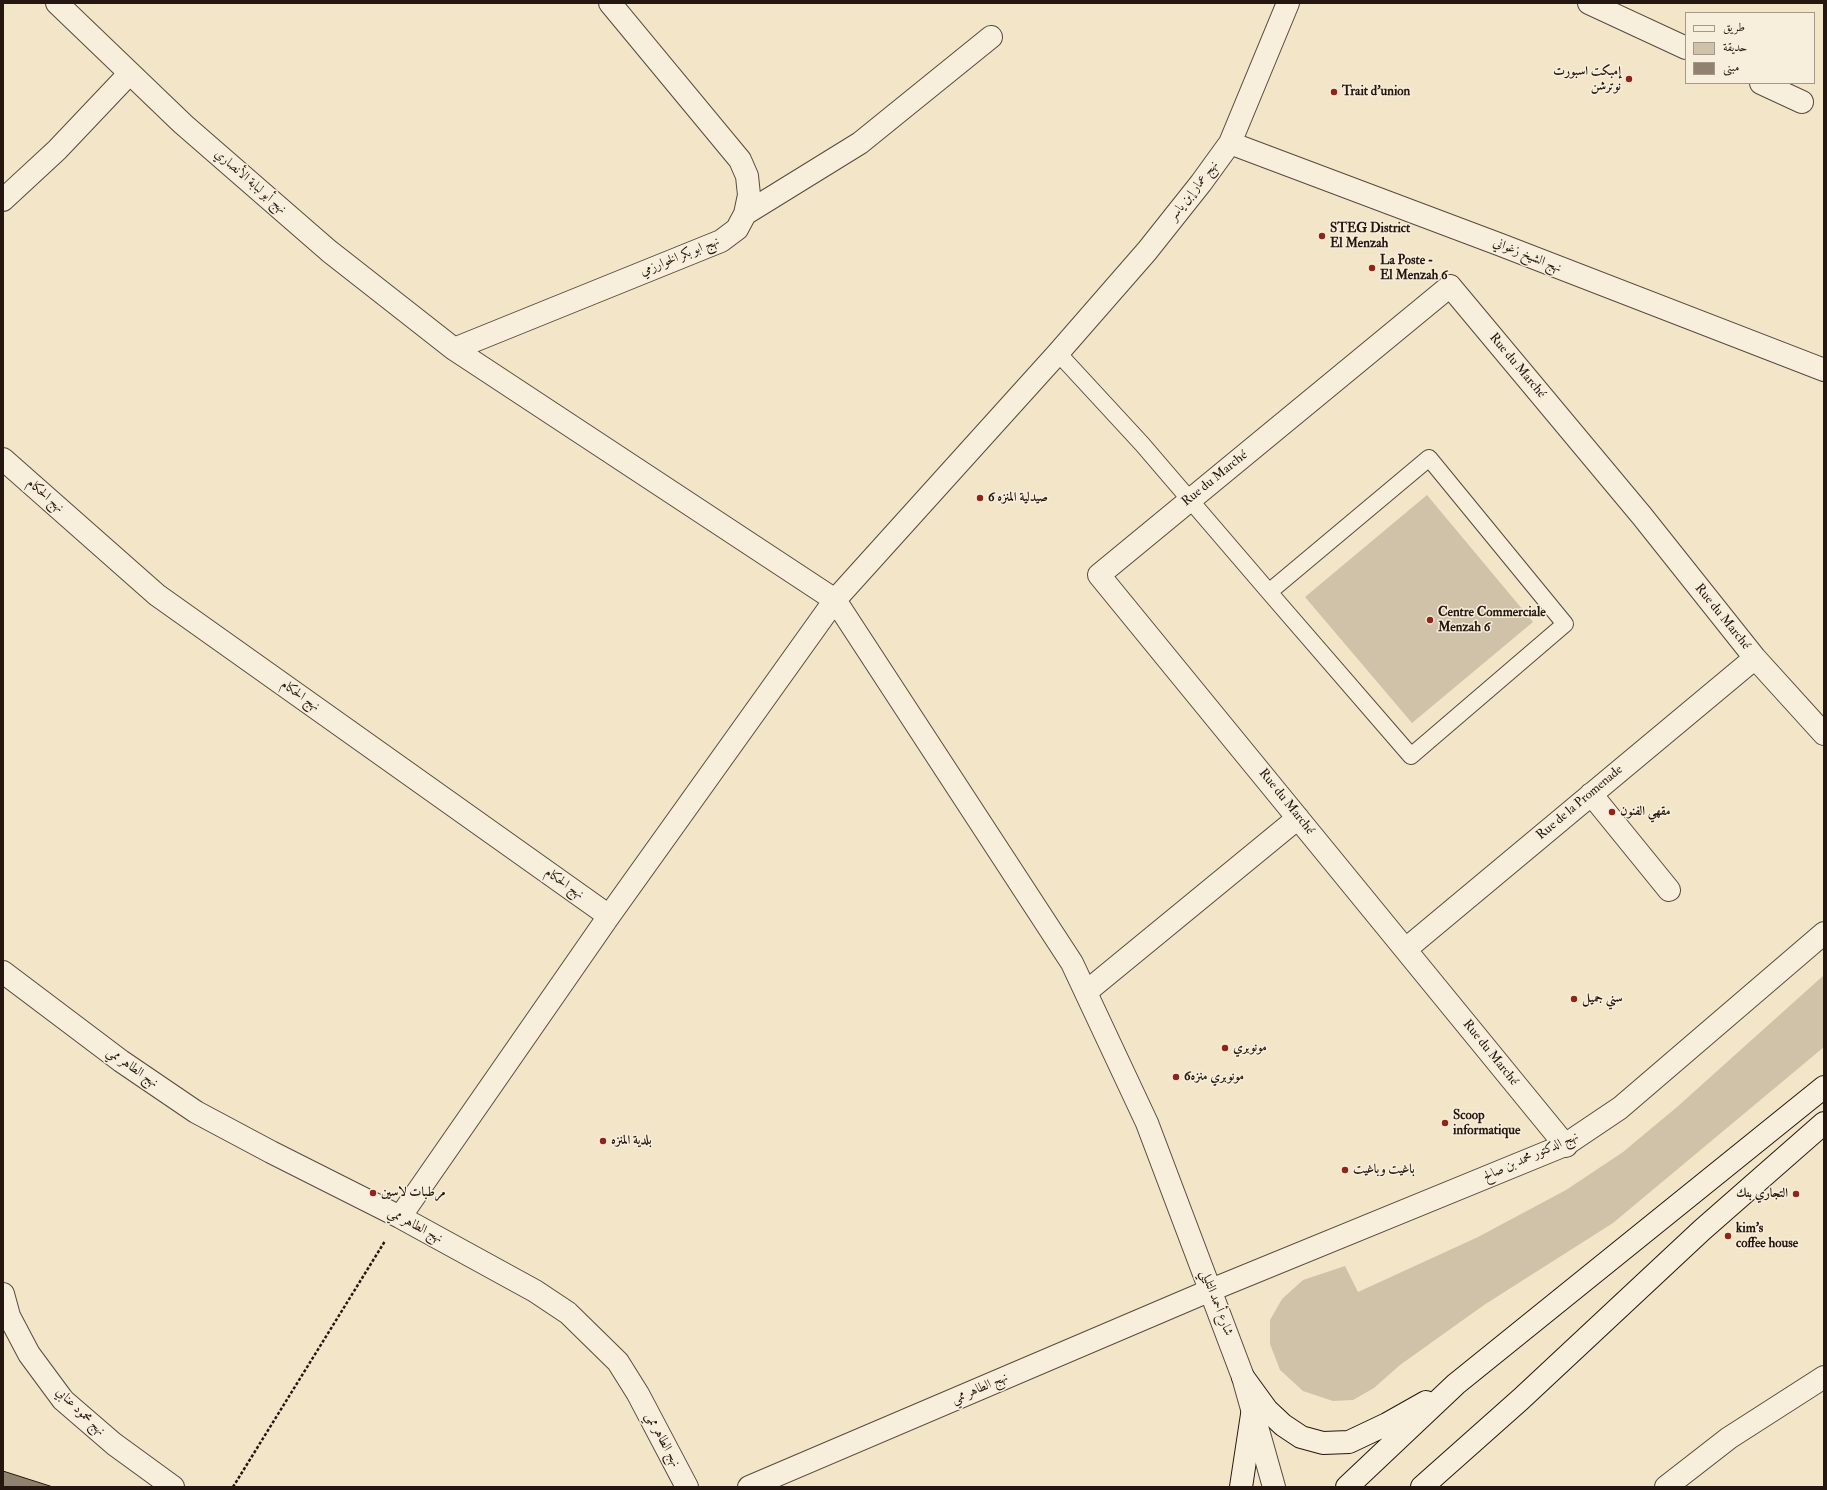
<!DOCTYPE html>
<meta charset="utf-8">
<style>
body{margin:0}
#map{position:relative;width:1827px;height:1490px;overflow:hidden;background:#f3e5c8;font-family:"IM FELL Double Pica",Amiri,serif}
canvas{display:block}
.frame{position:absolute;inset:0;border:4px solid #25170f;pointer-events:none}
.legend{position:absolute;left:1685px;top:12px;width:130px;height:72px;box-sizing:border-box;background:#f7eedb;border:1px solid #a39889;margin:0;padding:5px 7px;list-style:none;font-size:12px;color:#25170f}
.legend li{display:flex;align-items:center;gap:8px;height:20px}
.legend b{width:20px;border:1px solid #a39889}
</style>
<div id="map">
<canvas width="1827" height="1490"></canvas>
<div class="frame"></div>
<ul class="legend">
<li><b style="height:5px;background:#f7eedb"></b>طريق</li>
<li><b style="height:11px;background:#d0c2a9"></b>حديقة</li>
<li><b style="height:11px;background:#90826f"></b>مبنى</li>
</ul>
</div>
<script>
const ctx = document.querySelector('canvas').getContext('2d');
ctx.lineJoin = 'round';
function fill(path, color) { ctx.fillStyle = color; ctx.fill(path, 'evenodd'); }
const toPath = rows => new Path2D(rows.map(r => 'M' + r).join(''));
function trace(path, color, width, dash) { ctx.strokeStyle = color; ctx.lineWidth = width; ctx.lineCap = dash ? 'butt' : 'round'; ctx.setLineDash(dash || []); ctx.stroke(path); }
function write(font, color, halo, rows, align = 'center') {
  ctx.font = font + ' "IM FELL Double Pica",Amiri,serif'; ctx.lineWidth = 3; ctx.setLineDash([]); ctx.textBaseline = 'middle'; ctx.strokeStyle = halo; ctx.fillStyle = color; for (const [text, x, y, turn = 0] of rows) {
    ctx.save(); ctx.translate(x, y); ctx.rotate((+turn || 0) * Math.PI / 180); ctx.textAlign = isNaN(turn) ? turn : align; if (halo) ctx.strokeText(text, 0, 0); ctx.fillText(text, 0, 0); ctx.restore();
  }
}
const green = toPath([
 [1427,495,1533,622,1412,723,1305,597],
 [1824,975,1824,1047,1613,1223,1484,1305,1400,1365,1374,1388,1353,1400,1333,1401,1303,1391,1280,1370,1270,1344,1270,1320,1282,1299,1303,1280,1345,1266,1358,1292,1478,1237,1566,1190,1623,1152,1677,1107]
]);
const building = toPath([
 [3,1471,53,1487,3,1487,3,1471]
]);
const path = toPath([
 [233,1487,385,1241]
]);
const service = toPath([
 [1058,353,1142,444,1269,592,1411,756,1565,624,1429,458,1269,592]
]);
const pedestrian = toPath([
 [1591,794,1669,890],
 [1406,949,1755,658],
 [1086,992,1298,818],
 [1566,1146,1099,575,1450,286,1642,516,1755,658,1824,734]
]);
const minor = toPath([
 [57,3,183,124,329,251,454,349,835,600,1058,353,1147,251,1201,183,1230,143,1288,3],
 [1589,3,1686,48],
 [1761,83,1802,102],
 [1230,143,1501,245,1824,370],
 [3,200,57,150,130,73],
 [745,214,860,143,991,37],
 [454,349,721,241,737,229,745,214,749,195,747,176,740,160,610,3],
 [3,459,157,595,609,916],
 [3,972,121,1061,196,1112,271,1152,400,1217,535,1291,568,1313,618,1362,638,1394,687,1487],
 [400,1217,609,916,835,600,1072,963,1147,1123,1243,1377,1274,1487],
 [3,1294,9,1316,29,1354,63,1400,114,1444,173,1487],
 [749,1487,1211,1290,1565,1145,1620,1108,1824,933],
 [1666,1487,1729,1438,1824,1377]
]);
const secondary = toPath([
 [1243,1377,1267,1410,1283,1425,1301,1437,1323,1443,1349,1442,1387,1424,1426,1402],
 [1241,1487,1253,1408],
 [1347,1487,1456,1384,1824,1087],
 [1422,1487,1521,1399,1702,1230,1824,1123]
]);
const markers = [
 [1629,79,4,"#8f2418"],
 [1334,92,4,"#8f2418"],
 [1322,236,4,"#8f2418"],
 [1372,268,4,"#8f2418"],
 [980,498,4,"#8f2418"],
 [1430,620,4,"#8f2418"],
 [1612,812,4,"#8f2418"],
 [1574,999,4,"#8f2418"],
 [1225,1048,4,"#8f2418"],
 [1176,1077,4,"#8f2418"],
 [1445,1123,4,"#8f2418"],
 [603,1141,4,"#8f2418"],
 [1345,1170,4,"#8f2418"],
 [373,1193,4,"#8f2418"],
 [1796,1194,4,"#8f2418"],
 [1728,1236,4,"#8f2418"]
];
const poiNames = [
 ["إمبكت اسبورت",1621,72,"right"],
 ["نوترشن",1621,87,"right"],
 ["Trait d'union",1342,92],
 ["STEG District",1330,229],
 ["El Menzah",1330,244],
 ["La Poste -",1380,261],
 ["El Menzah 6",1380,276],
 ["صيدلية المنزه 6",988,498],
 ["Centre Commerciale",1438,613],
 ["Menzah 6",1438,628],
 ["مقهي الفنون",1620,812],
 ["سني جميل",1582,999],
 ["مونوبري",1233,1048],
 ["مونوبري منزه6",1184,1077],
 ["Scoop",1453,1116],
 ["informatique",1453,1131],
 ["بلدية المنزه",611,1141],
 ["باغيت وباغيت",1353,1170],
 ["مرطبات لاسين",381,1193],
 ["التجاري بنك",1788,1194,"right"],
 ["kim's",1736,1229],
 ["coffee house",1736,1244]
];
const streetNames = [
 ["نهج أبو لبابة الأنصاري",250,182,41],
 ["نهج عمار إبن ياسر",1194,191,-52],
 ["نهج الشيخ زغواني",1527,256,22],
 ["نهج ابو بكر الخوارزمي",680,257,-22],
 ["Rue du Marché",1517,366,50],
 ["Rue du Marché",1215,479,-39],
 ["نهج الحكام",45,496,41],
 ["Rue du Marché",1722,617,51],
 ["نهج الحكام",300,696,35],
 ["Rue du Marché",1286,802,51],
 ["Rue de la Promenade",1580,803,-40],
 ["نهج الحكام",564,884,35],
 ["Rue du Marché",1490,1053,51],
 ["نهج الطاهر ممي",132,1068,35],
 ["نهج الدكتور محمد بن صالح",1531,1157,-24],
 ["نهج الطاهر ممي",415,1226,28],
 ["شارع أحمد التليلي",1216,1303,69],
 ["نهج الطاهر ممي",980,1389,-23],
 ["نهج محمود عنابي",80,1412,44],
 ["نهج الطاهر ممي",662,1440,62]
];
fill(green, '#d0c2a9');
fill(building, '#90826f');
trace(building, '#25170f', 1);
trace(service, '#584a3d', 18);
trace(pedestrian, '#584a3d', 24);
trace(minor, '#584a3d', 24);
trace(secondary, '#25170f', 24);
trace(path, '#25170f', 2.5, [3, 2]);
trace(service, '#f7eedb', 16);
trace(pedestrian, '#f7eedb', 22);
trace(minor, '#f7eedb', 22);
trace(secondary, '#f7eedb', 22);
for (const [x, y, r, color] of markers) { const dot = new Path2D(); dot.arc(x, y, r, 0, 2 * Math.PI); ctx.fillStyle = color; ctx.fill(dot); trace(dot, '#f7eedb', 1.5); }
write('bold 13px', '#25170f', '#f7eedb', poiNames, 'left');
write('13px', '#25170f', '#f7eedb', streetNames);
</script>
